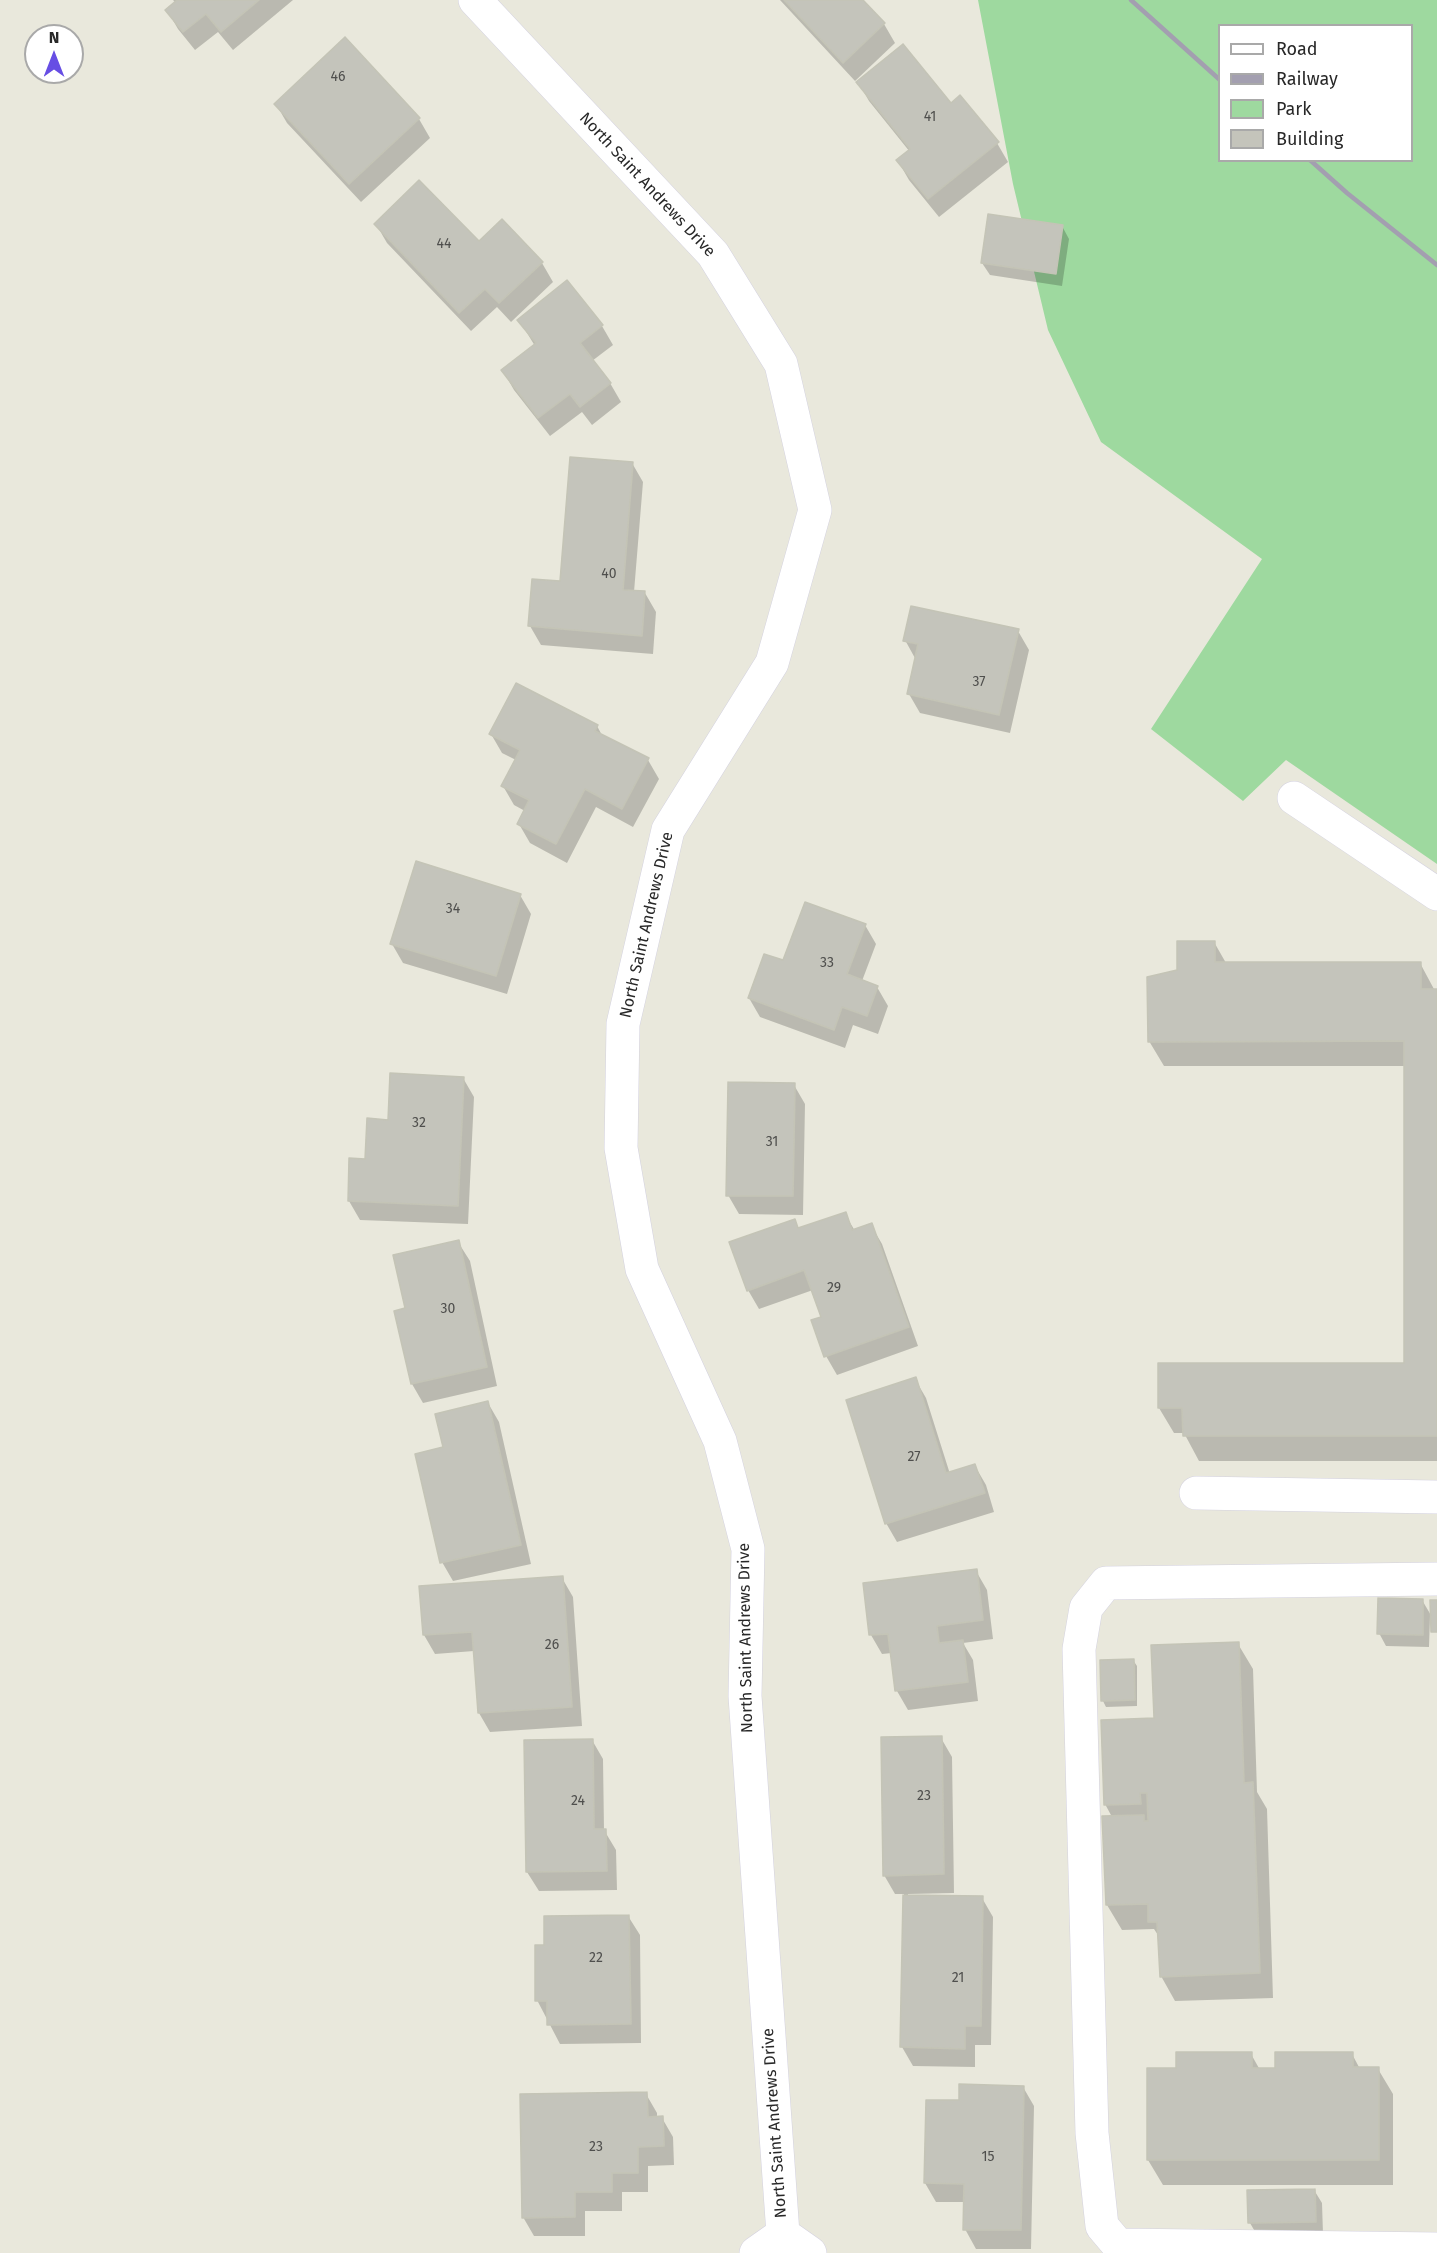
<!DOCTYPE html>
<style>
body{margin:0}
#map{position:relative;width:1437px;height:2253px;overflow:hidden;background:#e9e8dc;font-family:"Fira Sans",sans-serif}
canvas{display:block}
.legend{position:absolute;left:1218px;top:24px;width:195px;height:138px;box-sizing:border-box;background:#fff;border:2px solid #a9a9a9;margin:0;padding:8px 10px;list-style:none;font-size:18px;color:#282828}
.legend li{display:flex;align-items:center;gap:12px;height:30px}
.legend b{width:30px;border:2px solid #a9a9a9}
.north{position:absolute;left:24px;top:24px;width:60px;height:60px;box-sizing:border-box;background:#fff;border:2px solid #a9a9a9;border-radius:50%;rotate:0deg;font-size:16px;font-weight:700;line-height:24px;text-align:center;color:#282828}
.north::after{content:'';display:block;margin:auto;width:21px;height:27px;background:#674ee4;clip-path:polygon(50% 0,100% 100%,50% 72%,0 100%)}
</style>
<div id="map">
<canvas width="1437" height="2253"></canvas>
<ul class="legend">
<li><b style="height:8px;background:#fff"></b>Road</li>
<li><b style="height:8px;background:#a39fb0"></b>Railway</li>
<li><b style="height:16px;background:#9ed99f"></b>Park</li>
<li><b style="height:16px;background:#c4c4bb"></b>Building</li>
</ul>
<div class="north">N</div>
</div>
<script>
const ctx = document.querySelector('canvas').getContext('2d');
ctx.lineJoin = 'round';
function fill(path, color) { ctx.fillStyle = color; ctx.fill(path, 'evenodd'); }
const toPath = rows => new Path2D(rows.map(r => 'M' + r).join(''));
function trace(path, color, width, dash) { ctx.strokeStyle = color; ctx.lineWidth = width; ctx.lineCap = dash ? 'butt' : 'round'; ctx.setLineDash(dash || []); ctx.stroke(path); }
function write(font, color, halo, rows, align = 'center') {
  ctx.font = font + ' "Fira Sans",sans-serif'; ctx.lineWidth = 4.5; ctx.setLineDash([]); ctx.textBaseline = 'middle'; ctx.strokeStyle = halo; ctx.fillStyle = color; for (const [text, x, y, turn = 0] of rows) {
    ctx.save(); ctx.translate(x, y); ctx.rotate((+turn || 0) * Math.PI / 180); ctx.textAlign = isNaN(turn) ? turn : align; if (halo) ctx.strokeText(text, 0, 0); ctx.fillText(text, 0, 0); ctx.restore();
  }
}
const green = toPath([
 [978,0,1437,0,1437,864,1286,760,1243,801,1151,729,1262,559,1101,442,1048,330,1013,184],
 [1220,26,1412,26,1412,160,1220,160]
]);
const shadow = toPath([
 [173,0,293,0,233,50,218,32,195,50,178,29,167,10,176,3],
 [780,0,861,0,884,24,895,43,855,81],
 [345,40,419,119,430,138,361,202,287,123,276,104],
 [858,82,951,105,960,97,997,143,1008,162,939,217,909,180,898,161,910,152,869,101],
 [376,224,479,243,542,263,553,282,511,322,497,307,471,331,387,243],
 [1062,226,1069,239,1062,286,990,275,982,263],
 [567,282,602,326,613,345,592,361,610,383,621,402,592,425,582,412,550,436,514,390,503,371,535,346,519,320],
 [632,463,643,482,634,592,645,593,656,612,653,654,541,645,530,626,561,583],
 [1018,631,1029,650,1010,733,920,713,909,694,916,660,905,640],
 [597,726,603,737,648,760,659,779,633,827,596,807,567,863,530,843,519,824,525,811,514,805,503,786,516,760,502,753,491,734],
 [520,895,531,914,507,994,403,963,392,944],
 [865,925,876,944,862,981,877,987,888,1006,878,1034,853,1025,845,1048,760,1017,749,998,784,962],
 [1214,942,1226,963,1420,963,1435,991,1437,991,1437,1461,1199,1461,1184,1433,1174,1433,1159,1408,1406,1364,1406,1066,1164,1066,1149,1041,1178,972],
 [463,1078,474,1097,468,1224,360,1220,349,1201,366,1160,390,1121],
 [794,1085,805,1104,803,1215,739,1214,728,1195],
 [845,1214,855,1231,871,1225,882,1244,918,1346,837,1375,826,1356,823,1318,813,1290,759,1309,748,1290,794,1221,799,1229],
 [458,1242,470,1261,497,1386,423,1403,412,1384],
 [915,1379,926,1398,950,1474,975,1466,986,1485,994,1512,897,1542,886,1523],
 [488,1403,499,1422,531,1564,453,1581,442,1562,444,1449],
 [976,1571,987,1590,993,1639,963,1643,973,1660,978,1701,908,1710,897,1691,892,1653,882,1654,871,1635,865,1585],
 [562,1578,573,1597,582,1726,490,1732,479,1713,474,1651,435,1654,424,1635,420,1588],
 [1422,1600,1432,1617,1430,1617,1429,1647,1386,1646,1379,1633],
 [1238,1644,1253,1669,1257,1792,1267,1809,1273,1998,1175,2001,1161,1976,1160,1938,1154,1929,1122,1930,1107,1905,1112,1817,1105,1804,1156,1720],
 [1133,1660,1137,1666,1137,1706,1106,1707,1103,1701],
 [941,1738,952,1757,954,1893,908,1894,908,1897,982,1898,993,1917,991,2045,975,2045,975,2067,913,2066,902,2047,904,1894,895,1894,884,1875],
 [592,1740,603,1759,604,1830,616,1850,617,1890,539,1891,527,1872,525,1741],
 [628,1916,640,1935,641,2043,560,2044,537,2000,546,1946],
 [1251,2054,1260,2070,1277,2070,1352,2054,1360,2069,1378,2069,1393,2094,1393,2185,1163,2185,1148,2160,1148,2070,1178,2070],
 [1023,2087,1034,2106,1031,2249,976,2249,965,2229,965,2202,936,2202,925,2183,960,2102],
 [646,2094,657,2113,657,2118,662,2118,673,2137,674,2165,648,2166,648,2192,622,2192,622,2211,585,2211,585,2236,534,2236,523,2217],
 [1314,2190,1322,2203,1323,2234,1257,2235,1250,2223]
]);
const building = toPath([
 [177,0,259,0,221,32,206,14,183,32,165,10,177,0],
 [784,0,863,0,885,23,843,63,784,0],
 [345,37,420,118,349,184,274,104,345,37],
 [903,44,951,103,960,95,999,142,928,199,896,160,910,149,856,82,903,44],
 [419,180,479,241,502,219,543,262,499,303,485,289,459,313,374,224,419,180],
 [988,214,1063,225,1056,274,981,263,988,214],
 [567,280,603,325,580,343,611,383,580,407,570,394,538,418,501,370,536,343,517,320,567,280],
 [570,457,633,462,623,590,645,591,642,636,528,626,532,579,560,581,570,457],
 [911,606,1019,629,999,715,907,694,918,644,903,641,911,606],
 [516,683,598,725,595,731,649,758,622,809,585,789,556,844,517,824,529,800,501,786,520,750,489,734,516,683],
 [416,861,521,894,496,976,390,944,416,861],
 [805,902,866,924,847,974,878,986,867,1016,842,1007,834,1030,748,998,764,954,783,960,805,902],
 [1177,941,1215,941,1215,962,1421,962,1421,989,1437,989,1437,1436,1183,1436,1182,1408,1158,1408,1158,1363,1404,1363,1404,1041,1148,1042,1147,977,1177,970,1177,941],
 [390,1073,464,1077,458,1206,348,1201,349,1158,365,1159,367,1118,388,1120,390,1073],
 [728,1082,795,1083,793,1196,726,1196,728,1082],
 [846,1212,852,1230,872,1223,909,1327,824,1357,811,1320,821,1317,804,1270,747,1291,729,1242,795,1219,798,1228,846,1212],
 [459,1240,487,1367,411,1384,394,1311,405,1308,393,1255,459,1240],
 [916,1377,946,1473,975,1464,985,1493,885,1524,846,1400,916,1377],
 [488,1401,521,1545,440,1563,415,1454,443,1447,435,1414,488,1401],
 [977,1569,983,1620,937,1626,939,1643,963,1640,968,1682,895,1691,888,1634,869,1635,863,1583,977,1569],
 [563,1576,572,1707,478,1713,472,1632,423,1635,419,1586,563,1576],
 [1378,1598,1423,1599,1423,1635,1377,1634,1378,1598],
 [1430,1600,1437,1600,1437,1632,1431,1632,1430,1600],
 [1239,1642,1244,1783,1253,1782,1260,1973,1160,1977,1157,1922,1148,1922,1148,1904,1106,1905,1102,1816,1144,1815,1144,1821,1148,1821,1147,1793,1140,1793,1141,1804,1104,1805,1101,1720,1154,1718,1151,1645,1239,1642],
 [1134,1659,1135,1700,1101,1701,1100,1660,1134,1659],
 [942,1736,944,1874,883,1876,881,1737,942,1736],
 [593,1739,594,1829,606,1829,607,1871,526,1872,524,1740,593,1739],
 [903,1895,983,1896,981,2026,965,2026,965,2049,900,2047,903,1895],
 [629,1915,631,2024,547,2025,547,2001,535,2001,535,1945,544,1945,544,1916,629,1915],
 [1176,2052,1252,2052,1252,2068,1275,2068,1275,2052,1353,2052,1353,2067,1379,2067,1379,2160,1147,2160,1147,2068,1176,2068,1176,2052],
 [959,2084,1024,2086,1021,2230,963,2230,964,2184,924,2183,926,2100,959,2100,959,2084],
 [647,2092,648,2117,663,2116,664,2146,638,2147,638,2173,612,2173,612,2192,575,2192,575,2217,522,2218,520,2094,647,2092],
 [1315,2189,1316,2222,1248,2223,1247,2190,1315,2189]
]);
const minor = toPath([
 [475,0,713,254,781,364,815,510,772,663,668,830,623,1024,621,1148,642,1269,720,1441,748,1549,745,1696,783,2234,810,2253],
 [1294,798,1437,894],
 [1196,1493,1437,1497],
 [1437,1579,1106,1583,1086,1608,1079,1649,1092,2133,1102,2226,1118,2245,1437,2249],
 [756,2253,783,2234]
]);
const rail = toPath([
 [1131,0,1220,80],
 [1310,160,1347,193,1437,265]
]);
const numberNames = [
 ["46",338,77],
 ["41",930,117],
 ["44",444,244],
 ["40",609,574],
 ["37",979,682],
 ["34",453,909],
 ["33",827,963],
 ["32",419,1123],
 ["31",772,1142],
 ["29",834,1288],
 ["30",448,1309],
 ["27",914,1457],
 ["26",552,1645],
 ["23",924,1796],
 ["24",578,1801],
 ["22",596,1958],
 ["21",958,1978],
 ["23",596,2147],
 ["15",988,2157]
];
const streetNames = [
 ["North Saint Andrews Drive",647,185,47],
 ["North Saint Andrews Drive",647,925,-77],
 ["North Saint Andrews Drive",746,1638,-91],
 ["North Saint Andrews Drive",775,2123,-94]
];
fill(green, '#9ed99f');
fill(shadow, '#0003');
fill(building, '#c4c4bb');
trace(building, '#c4c4b6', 1.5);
trace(minor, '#d3d1df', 34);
trace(minor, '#fff', 33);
trace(rail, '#a39fb0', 4.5);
write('14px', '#4f4f4d', null, numberNames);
write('16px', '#282828', '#fff', streetNames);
</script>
